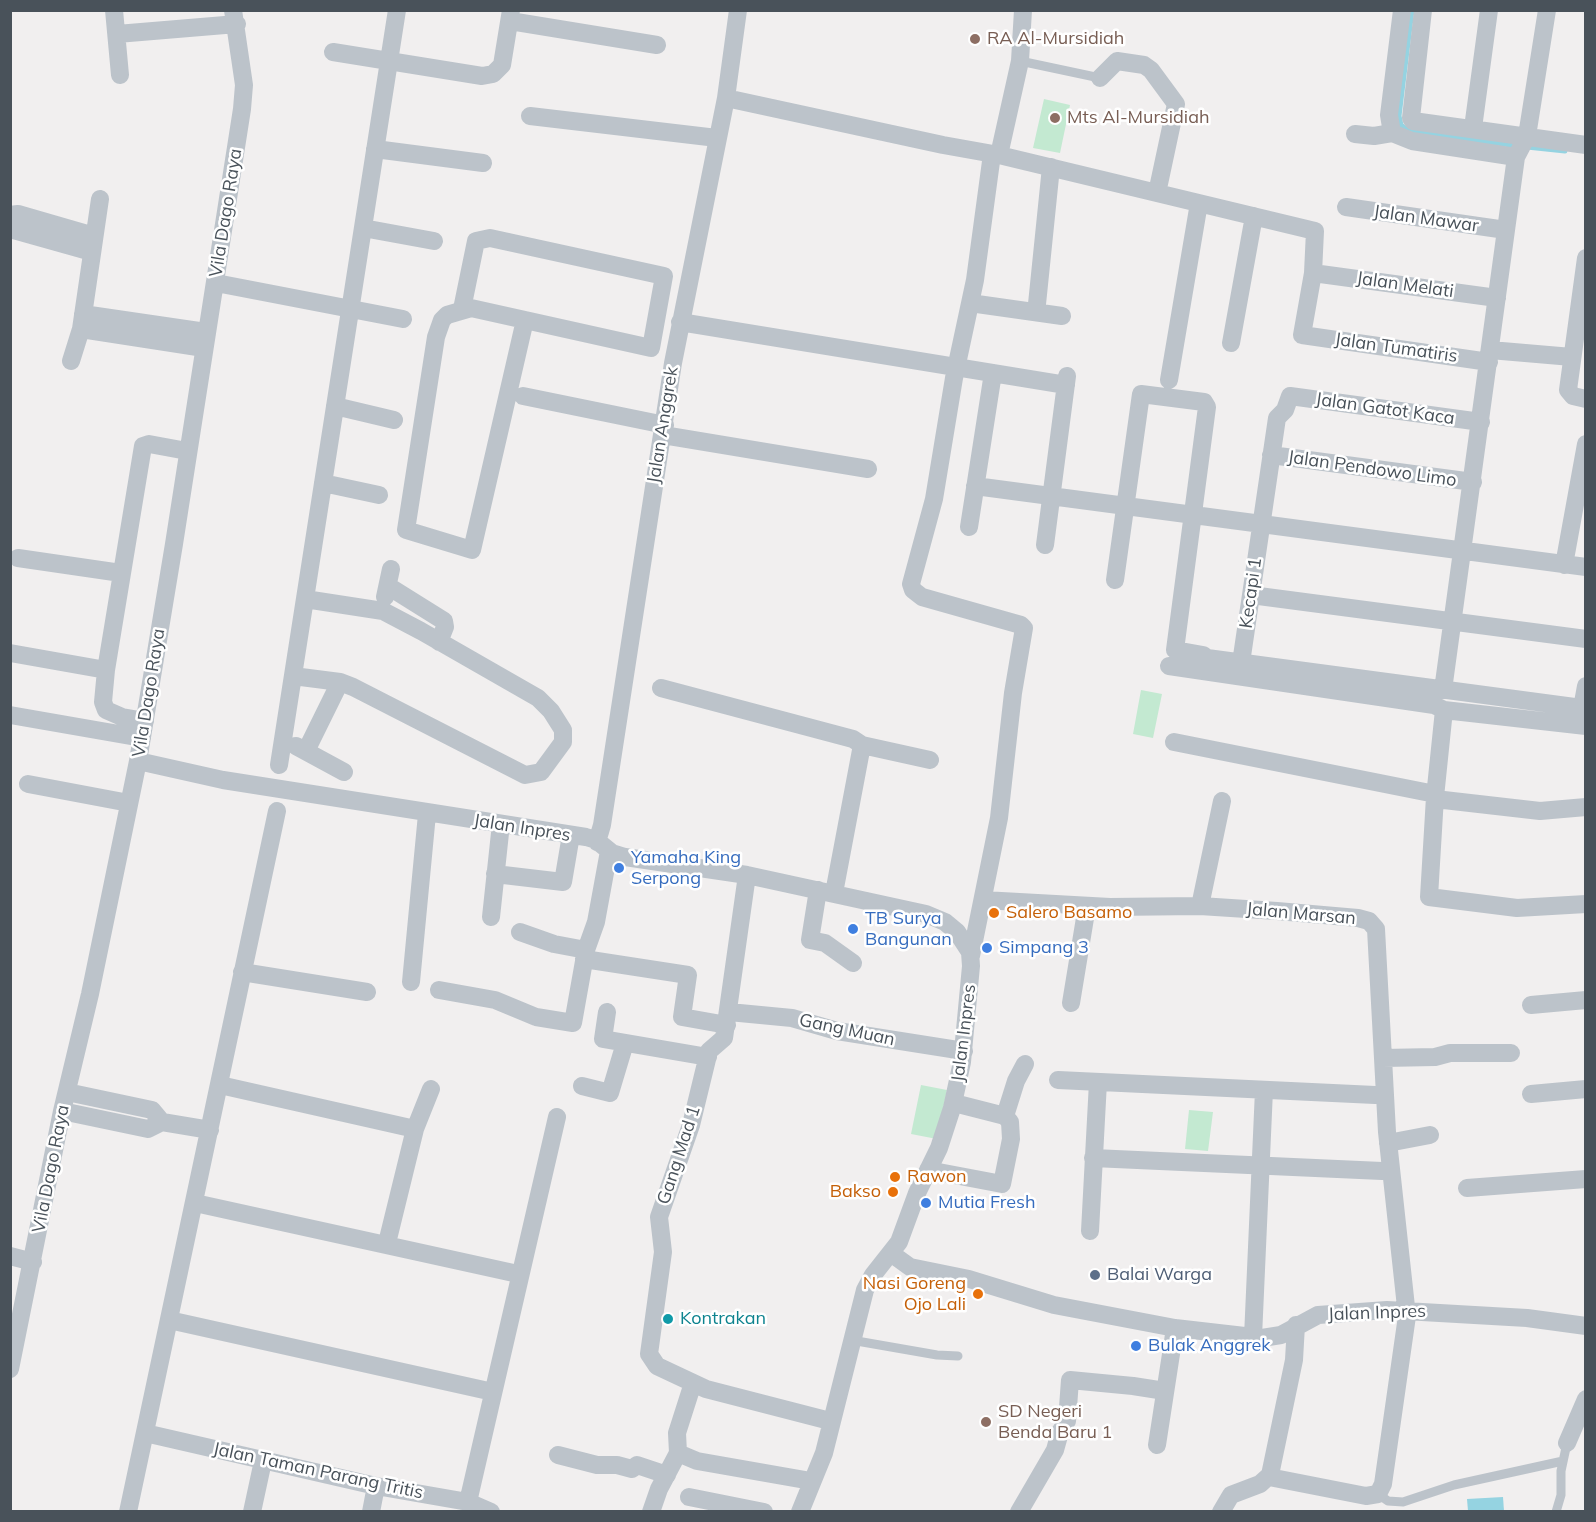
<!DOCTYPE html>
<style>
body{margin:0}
#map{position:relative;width:1596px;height:1522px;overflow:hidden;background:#f1efef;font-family:Mulish,sans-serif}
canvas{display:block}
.frame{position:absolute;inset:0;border:12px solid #49525a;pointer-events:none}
</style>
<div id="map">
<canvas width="1596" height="1522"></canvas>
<div class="frame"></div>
</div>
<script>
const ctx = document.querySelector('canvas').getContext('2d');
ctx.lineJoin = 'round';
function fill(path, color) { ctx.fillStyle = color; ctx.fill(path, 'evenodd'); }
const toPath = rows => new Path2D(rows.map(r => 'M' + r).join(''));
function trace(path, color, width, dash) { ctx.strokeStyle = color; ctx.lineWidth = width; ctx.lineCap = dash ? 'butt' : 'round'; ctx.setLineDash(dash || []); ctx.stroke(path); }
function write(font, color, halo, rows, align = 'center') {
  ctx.font = font + ' Mulish,sans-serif'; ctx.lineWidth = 5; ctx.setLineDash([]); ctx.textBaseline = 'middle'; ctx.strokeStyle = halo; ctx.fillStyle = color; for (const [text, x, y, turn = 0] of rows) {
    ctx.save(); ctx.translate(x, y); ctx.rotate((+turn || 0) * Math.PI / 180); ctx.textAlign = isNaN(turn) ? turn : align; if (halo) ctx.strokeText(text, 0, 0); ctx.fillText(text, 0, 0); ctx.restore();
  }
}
const green = toPath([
 [1044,99,1070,105,1060,153,1033,148],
 [1141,690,1162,694,1153,738,1133,734],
 [921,1085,947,1090,937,1139,911,1134],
 [1189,1110,1213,1112,1208,1151,1185,1149]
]);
const water = toPath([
 [1503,1497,1504,1511,1468,1511,1467,1499]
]);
const stream = toPath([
 [1412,10,1399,116,1401,125,1409,131,1518,146],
 [1527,147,1565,151]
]);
const lane = toPath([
 [1020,61,1100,78],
 [851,1340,937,1355,958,1356],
 [1378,1494,1388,1501,1403,1502,1454,1485,1563,1461],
 [1556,1512,1561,1495,1561,1471,1567,1443]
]);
const street = toPath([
 [114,10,120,75],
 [1402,10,1389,115,1392,133,1412,141,1516,157],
 [1423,10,1411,118,1413,121,1586,145],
 [510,21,657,45],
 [117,34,237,24],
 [333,52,482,76,493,74,502,65,511,10],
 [1100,78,1117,61,1144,65,1151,70,1176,104,1157,193],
 [726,98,943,145,999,155,1315,231,1313,273,1302,335,1489,362],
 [530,116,717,138],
 [1473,128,1489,10],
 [1355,134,1374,136,1392,133],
 [375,149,483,163],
 [999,155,1020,61,1023,10],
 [1346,207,1506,230],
 [10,215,18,214,94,236],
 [363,228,434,241],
 [10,229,92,252],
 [1586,258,1568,390,1573,396,1586,399],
 [1313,273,1497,298],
 [216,283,403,319],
 [970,303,1062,316],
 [1037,304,1051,167],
 [462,309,476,241,490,238,664,276,651,348,471,308,447,315,442,320,436,337,406,530,472,550,525,320],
 [83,314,206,332],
 [680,322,1066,385],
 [81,329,204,348],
 [1231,343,1254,216],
 [1490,350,1572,357],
 [71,361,81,329,100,199],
 [1169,380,1199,203],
 [523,396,665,425],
 [335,406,394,420],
 [663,435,868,469],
 [1271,455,1473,482],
 [323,483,379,495],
 [975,486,1586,567],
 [969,527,993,373],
 [1045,545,1067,376],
 [18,558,121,573],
 [1564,565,1586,444],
 [1115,580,1141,394,1204,402,1207,407,1175,650,1203,655,1207,658,1582,708,1586,686],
 [388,586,444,621,445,627,439,642],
 [1251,595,1586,639],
 [385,597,391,569],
 [10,653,106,670],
 [1241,663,1277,418,1285,410,1290,396,1481,422],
 [1169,666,1434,705,1444,710,1586,726],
 [293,676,340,682,353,687,525,775,541,772,563,742,563,730,551,711,538,698,421,631,383,611,305,599],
 [661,688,853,739,862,745,930,760],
 [1443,690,1516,157,1527,136,1547,10],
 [1444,710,1435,797,1429,897,1517,908,1586,904],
 [10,715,142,738],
 [145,721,122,717,106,710,103,702,106,670,143,446,149,444,187,451],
 [1174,742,1435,794],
 [296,746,344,772],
 [306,751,340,682],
 [138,761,223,780,586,837,596,840,612,853,625,857,747,875,926,914,945,922,957,932,970,952,971,966,962,1062,952,1108,939,1148,917,1193,899,1242,873,1275,865,1290,824,1453,800,1512],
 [279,765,397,10],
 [28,784,129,803],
 [1435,799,1540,811,1586,807],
 [597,842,602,825,673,363,726,98,738,10],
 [495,874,563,882,571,835],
 [747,875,724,1038,709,1051,691,1125,659,1217,663,1252,649,1354,657,1366,706,1389,830,1421],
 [818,890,810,940,825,943,853,963],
 [834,893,862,745],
 [983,900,1110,907,1200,906,1277,911,1358,918,1369,921,1376,929,1387,1132,1407,1316,1383,1484,1378,1494,1366,1496,1269,1477],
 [1200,906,1222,801],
 [491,917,500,833],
 [520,932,554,944,586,950],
 [971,956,999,818,1013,693,1024,628,1021,625,922,597,913,590,911,584,934,499,954,378,975,280,992,154],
 [584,959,688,975,682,1017,727,1025],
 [242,972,367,992],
 [411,982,427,814],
 [439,990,495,1000,536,1017,573,1023,586,950,596,922,609,851],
 [1071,1003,1087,906],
 [1531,1005,1586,1000],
 [607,1012,603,1039,708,1057],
 [729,1012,792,1018,837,1031,964,1051],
 [1383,1058,1435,1057,1450,1053,1511,1053],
 [1058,1080,1375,1095],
 [220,1085,415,1129],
 [582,1086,610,1093,625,1043],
 [1531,1094,1586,1089],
 [62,1111,148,1129,162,1122,152,1110,67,1092],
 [1005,1116,1016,1081,1025,1064],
 [162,1122,210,1130],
 [1388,1143,1430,1135],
 [1093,1158,1382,1171],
 [928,1170,1002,1184,1011,1139,1010,1122,1005,1116,954,1103],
 [1467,1188,1586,1179],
 [195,1203,518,1274],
 [1090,1231,1098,1082],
 [387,1243,415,1129,431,1089],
 [892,1254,910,1267,969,1279,1054,1305,1175,1328,1262,1338,1281,1335,1318,1315,1387,1310,1527,1318,1586,1326],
 [10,1256,33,1262],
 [169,1320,493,1392],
 [1253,1337,1264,1090],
 [10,1369,62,1111,90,994,138,761,174,544,242,109,244,85,233,10],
 [145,1433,376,1486,468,1502,491,1512],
 [1567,1443,1586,1399],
 [1157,1445,1175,1328],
 [678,1453,697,1461,811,1481],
 [558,1455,597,1465,617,1465,632,1469,637,1465,667,1475],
 [689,1497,764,1512],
 [468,1502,557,1117],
 [128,1512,277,811],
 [252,1512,263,1461],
 [371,1512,376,1486],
 [651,1512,659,1489,678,1453,677,1433,693,1383],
 [1019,1512,1055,1450,1060,1432,1067,1421,1070,1380,1133,1386,1165,1391],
 [1221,1512,1231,1495,1260,1484,1270,1475,1294,1360,1296,1325]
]);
const markers = [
 [975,39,6,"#8d6e63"],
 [1055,118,6,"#8d6e63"],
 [619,868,6,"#3f7fe0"],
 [994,913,6,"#e8710a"],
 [853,929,6,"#3f7fe0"],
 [987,948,6,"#3f7fe0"],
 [895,1177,6,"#e8710a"],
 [893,1192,6,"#e8710a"],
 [926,1203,6,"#3f7fe0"],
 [1095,1275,6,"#5c6f8a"],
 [978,1294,6,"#e8710a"],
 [668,1319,6,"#0f9aa8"],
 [1136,1346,6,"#3f7fe0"],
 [986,1422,6,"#8d6e63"]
];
const educationNames = [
 ["RA Al-Mursidiah",987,39],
 ["Mts Al-Mursidiah",1067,118],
 ["SD Negeri",998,1412],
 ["Benda Baru 1",998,1433]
];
const streetNames = [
 ["Vila Dago Raya",226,213,-81],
 ["Jalan Mawar",1426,219,8],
 ["Jalan Melati",1405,285,8],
 ["Jalan Tumatiris",1396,348,8],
 ["Jalan Gatot Kaca",1385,409,8],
 ["Jalan Anggrek",663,425,-81],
 ["Jalan Pendowo Limo",1372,469,8],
 ["Kecapi 1",1251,593,-82],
 ["Vila Dago Raya",149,693,-81],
 ["Jalan Inpres",522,828,9],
 ["Jalan Marsan",1301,914,5],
 ["Gang Muan",847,1030,12],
 ["Jalan Inpres",964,1033,-83],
 ["Gang Mad 1",679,1155,-72],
 ["Vila Dago Raya",51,1169,-79],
 ["Jalan Inpres",1377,1313,-2],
 ["Jalan Taman Parang Tritis",318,1471,12]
];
const shopNames = [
 ["Yamaha King",631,858],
 ["Serpong",631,879],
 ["TB Surya",865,919],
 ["Bangunan",865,940],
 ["Simpang 3",999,948],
 ["Mutia Fresh",938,1203],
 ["Bulak Anggrek",1148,1346]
];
const foodNames = [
 ["Salero Basamo",1006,913],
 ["Rawon",907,1177],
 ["Bakso",881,1192,"right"],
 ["Nasi Goreng",966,1284,"right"],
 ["Ojo Lali",966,1305,"right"]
];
const serviceNames = [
 ["Balai Warga",1107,1275]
];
const cultureNames = [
 ["Kontrakan",680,1319]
];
fill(green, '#c3e9d1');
fill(water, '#95d3e1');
trace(stream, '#95d3e1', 5);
trace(lane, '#bcc3ca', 9);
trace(street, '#bcc3ca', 18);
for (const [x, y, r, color] of markers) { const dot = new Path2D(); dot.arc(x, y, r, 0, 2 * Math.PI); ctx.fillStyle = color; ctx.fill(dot); trace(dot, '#fff', 2); }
write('18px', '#785e54', '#fff', educationNames, 'left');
write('18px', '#49525a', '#fff', streetNames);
write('18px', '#366cbe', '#fff', shopNames, 'left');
write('18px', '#c56008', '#fff', foodNames, 'left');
write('18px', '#4e5e75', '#fff', serviceNames, 'left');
write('18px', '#0d838f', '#fff', cultureNames, 'left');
</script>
